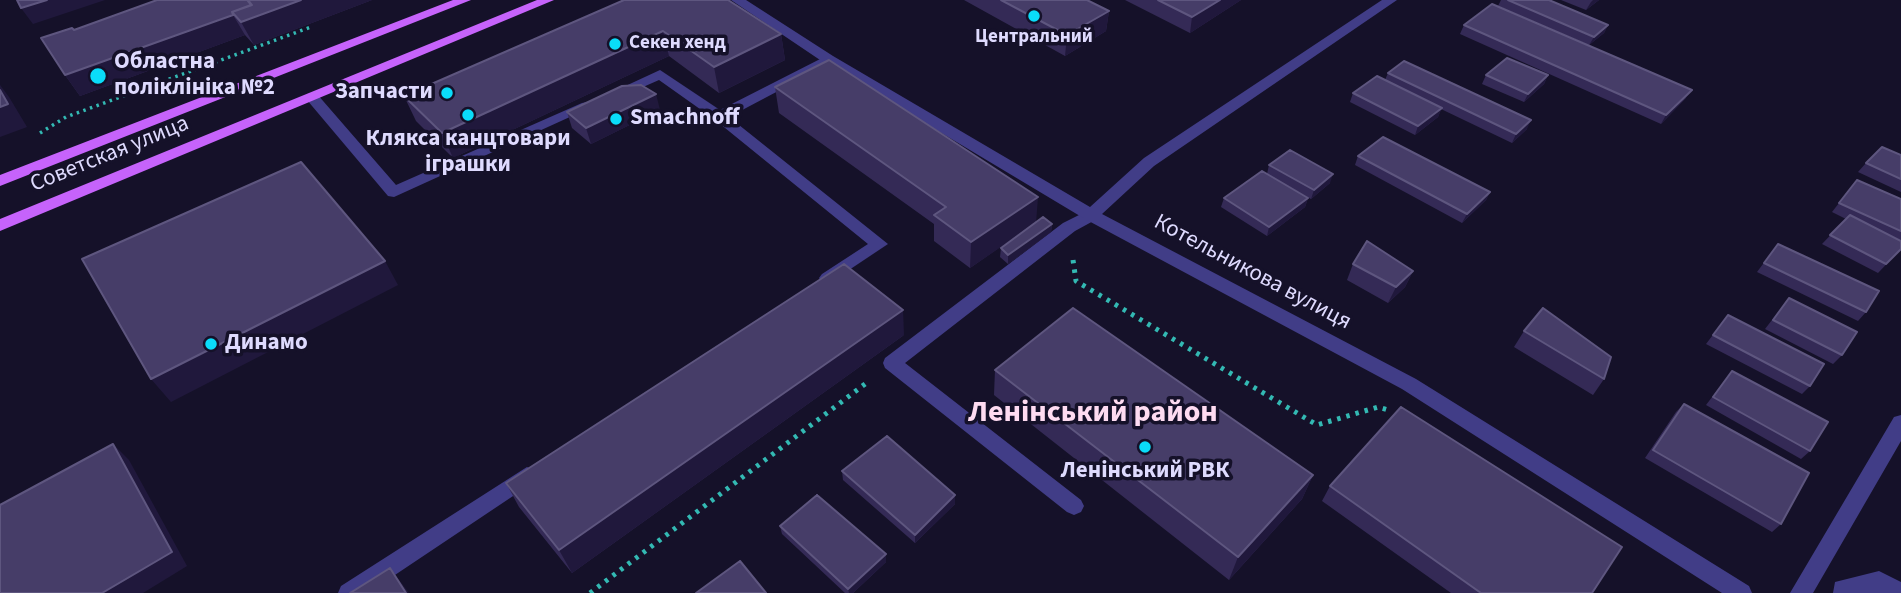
<!DOCTYPE html>
<meta charset="utf-8">
<style>
body{margin:0}
canvas{display:block;background:#151129}
</style>
<canvas width="1901" height="593"></canvas>
<script>
const ctx = document.querySelector('canvas').getContext('2d');
ctx.lineJoin = 'round';
const toPath = rows => new Path2D(rows.map(r => 'M' + r).join(''));
function trace(path, color, width, dash) { ctx.strokeStyle = color; ctx.lineWidth = width; ctx.lineCap = dash ? 'butt' : 'round'; ctx.setLineDash(dash || []); ctx.stroke(path); }
function fill(path, color) { ctx.fillStyle = color; ctx.fill(path, 'evenodd'); }
function write(font, color, halo, rows, align = 'center') {
  ctx.font = font + ' "Source Sans 3",sans-serif'; ctx.lineWidth = 7; ctx.setLineDash([]); ctx.textBaseline = 'middle'; ctx.strokeStyle = halo; ctx.fillStyle = color; for (const [text, x, y, turn = 0] of rows) {
    ctx.save(); ctx.translate(x, y); ctx.rotate((+turn || 0) * Math.PI / 180); ctx.textAlign = isNaN(turn) ? turn : align; if (halo) ctx.strokeText(text, 0, 0); ctx.fillText(text, 0, 0); ctx.restore();
  }
}
const pathFar1 = toPath([
 [40,133,66,117,311,27]
]);
const path = toPath([
 [1073,260,1076,281,1317,425,1378,407,1388,410],
 [590,593,869,381]
]);
const service = toPath([
 [828,55,835,59,833,62,729,117,888,244,828,284,822,282,819,278,822,274,868,244,714,119,659,80,618,98,613,99,606,95,660,70,720,110,828,55],
 [312,93,317,94,396,185,582,103,587,102,594,106,394,197,388,196,307,100,307,94,312,93],
 [1091,209,1099,215,1097,219,1075,231,905,363,1081,500,1084,506,1081,512,1074,515,1067,512,885,368,883,363,885,358,1063,223,1091,209],
 [527,467,534,470,537,476,534,482,368,593,338,593,341,586,527,467],
 [1879,571,1901,582,1901,593,1833,593,1835,582,1879,571]
]);
const minor = toPath([
 [731,0,746,0,833,56,1090,207,1144,158,1382,0,1397,0,1154,166,1102,214,1416,379,1749,586,1752,593,1722,593,1402,389,1085,219,823,62,731,0],
 [1901,415,1901,441,1813,593,1790,593,1894,417,1901,415]
]);
const primary = toPath([
 [453,0,471,0,0,186,0,175,453,0],
 [537,0,554,0,0,231,0,219,537,0]
]);
const wall = toPath([
 [372,0,254,45,245,35,80,96,65,75,74,30],
 [624,0,781,34,785,60,719,93,669,56,453,158,416,121,404,96],
 [964,0,1087,0,1109,11,1106,31,1065,56],
 [1125,0,1241,0,1190,33],
 [1501,0,1549,0,1608,25,1604,33,1589,45,1498,6],
 [1561,0,1599,0,1586,10],
 [1464,25,1686,98,1661,124,1460,34],
 [1388,73,1527,129,1512,143,1441,109,1438,117,1415,135,1350,102,1353,93,1385,80],
 [1486,75,1548,75,1544,84,1524,102,1482,84],
 [775,87,1036,221,1052,224,1051,232,1008,264,1000,257,1001,248,1016,236,970,268,934,241,934,224,779,113],
 [660,110,591,144,572,128,567,112],
 [1901,155,1901,192,1858,172,1866,163],
 [1358,156,1490,192,1486,200,1462,223,1355,165],
 [1269,165,1330,183,1311,199,1281,182,1308,198,1305,207,1267,236,1221,207,1224,198,1267,174],
 [1857,180,1901,199,1901,249,1878,273,1822,244,1846,219,1832,212],
 [1778,244,1866,312,1858,321,1757,272],
 [1353,264,1413,271,1405,287,1388,303,1347,280],
 [1789,298,1842,355,1833,364,1765,329],
 [1728,315,1810,386,1802,394,1706,344],
 [1524,331,1604,379,1593,395,1514,347],
 [904,335,572,573,519,507,506,483],
 [995,370,1313,475,1302,499,1229,580,994,395],
 [1732,371,1810,451,1801,459,1706,405],
 [1684,404,1781,524,1772,532,1645,458,1676,412],
 [842,471,955,495,955,504,915,543,843,480],
 [1330,486,1592,593,1451,593,1322,501],
 [780,526,886,562,853,593,845,593,782,534]
]);
const shadedWall = toPath([
 [47,0,105,0,33,24,21,8],
 [301,0,372,0,254,45,241,22],
 [1220,0,1241,0,1190,33,1192,17],
 [1593,0,1599,0,1586,10,1591,2],
 [1109,11,1106,31,1065,56,1067,35],
 [233,15,245,35,80,96,65,75],
 [1608,25,1604,33,1589,45,1594,37],
 [663,31,669,56,453,158,442,133],
 [781,34,785,60,719,93,714,67],
 [1548,75,1544,84,1524,102,1528,94],
 [0,85,9,97,27,127,0,137],
 [1692,90,1686,98,1661,124,1666,115],
 [656,94,660,110,591,144,586,128],
 [1442,108,1438,117,1415,135,1418,126],
 [1531,120,1527,129,1512,143,1516,134],
 [1333,174,1330,183,1311,199,1314,190],
 [1490,192,1486,200,1462,223,1467,214],
 [1038,197,1036,223,970,268,971,242],
 [1308,198,1305,207,1267,236,1269,227],
 [1052,224,1051,232,1008,264,1008,255],
 [385,261,398,285,171,402,151,379],
 [1413,271,1405,287,1388,303,1396,287],
 [903,310,904,335,572,573,559,550],
 [113,444,129,460,187,566,143,593,102,593],
 [1313,475,1302,499,1229,580,1238,557],
 [955,495,955,504,915,543,915,535],
 [886,554,886,562,853,593,849,593,848,589],
 [390,568,409,593,406,593]
]);
const building = toPath([
 [17,0,47,0,21,8,17,0],
 [157,0,247,0,251,5,232,12,233,15,65,75,41,38,72,28,74,30,157,0],
 [248,0,301,0,241,22,232,12,252,5,248,0],
 [624,0,728,0,781,34,714,67,663,31,442,133,404,96,624,0],
 [1001,0,1087,0,1109,11,1067,35,1001,0],
 [1158,0,1220,0,1192,17,1158,0],
 [1508,0,1549,0,1608,25,1594,37,1508,0],
 [1492,4,1692,90,1666,115,1464,25,1492,4],
 [1507,58,1548,75,1528,94,1486,75,1507,58],
 [829,60,1038,197,971,242,934,215,946,207,775,87,829,60],
 [1404,61,1531,120,1516,134,1388,73,1404,61],
 [1377,76,1442,108,1418,126,1353,93,1377,76],
 [641,85,656,94,586,128,567,112,622,86,641,85],
 [0,90,8,104,0,107,0,90],
 [1383,137,1490,192,1467,214,1358,156,1383,137],
 [1882,147,1901,155,1901,179,1866,163,1882,147],
 [1290,150,1333,174,1314,190,1269,165,1290,150],
 [301,162,385,261,151,379,82,259,301,162],
 [1262,171,1308,198,1269,227,1224,198,1262,171],
 [1857,180,1901,199,1901,231,1839,203,1857,180],
 [1850,215,1901,241,1901,249,1886,264,1830,235,1850,215],
 [1043,217,1052,224,1008,255,1001,248,1043,217],
 [1367,241,1413,271,1396,287,1353,264,1367,241],
 [1778,244,1879,291,1866,312,1764,263,1778,244],
 [844,264,903,310,559,550,506,483,844,264],
 [1789,298,1857,332,1842,355,1773,320,1789,298],
 [1073,308,1313,475,1238,557,995,370,1073,308],
 [1543,308,1611,357,1604,379,1524,331,1543,308],
 [1728,315,1824,364,1810,386,1713,335,1728,315],
 [1732,371,1828,422,1810,451,1713,397,1732,371],
 [1684,404,1809,473,1781,524,1653,450,1684,404],
 [1401,407,1622,547,1592,593,1481,593,1330,486,1401,407],
 [887,436,955,495,915,535,842,471,887,436],
 [113,444,172,552,102,593,0,593,0,505,113,444],
 [817,495,886,554,848,589,780,526,817,495],
 [740,561,766,593,696,593,740,561],
 [390,568,406,593,350,593,390,568]
]);
const markers = [
 [1034,16,7,"#0adcf9"],
 [615,44,7,"#0adcf9"],
 [98,76,9,"#0adcf9"],
 [447,93,7,"#0adcf9"],
 [468,115,7,"#0adcf9"],
 [616,119,7,"#0adcf9"],
 [211,344,7,"#0adcf9"],
 [1145,447,7,"#0adcf9"]
];
const farPoinames = [
 ["Центральний",1034,38],
 ["Секен хенд",629,44,"left"]
];
const poiNames = [
 ["Областна",114,63],
 ["поліклініка №2",114,89],
 ["Запчасти",433,93,"right"],
 ["Smachnoff",630,119],
 ["Клякса канцтовари",468,140,"center"],
 ["іграшки",468,166,"center"],
 ["Динамо",225,344],
 ["Ленінський РВК",1145,472,"center"]
];
const streetNames = [
 ["Советская улица",110,155,-22],
 ["Котельникова вулиця",1252,273,28]
];
const districtNames = [
 ["Ленінський район",1093,414]
];
trace(pathFar1, '#33b9b3', 3.5, [2.5, 4.5]);
trace(path, '#33b9b3', 5, [3.5, 6]);
fill(service, '#413d87');
fill(minor, '#413d87');
fill(primary, '#c663fb');
fill(wall, '#342a56');
fill(shadedWall, '#20183c');
fill(building, '#463d68');
trace(building, '#5e567f', 2);
for (const [x, y, r, color] of markers) { const dot = new Path2D(); dot.arc(x, y, r, 0, 2 * Math.PI); ctx.fillStyle = color; ctx.fill(dot); trace(dot, '#151129', 2.5); }
write('bold 19px', '#dedafe', '#151129', farPoinames);
write('bold 23px', '#dedafe', '#151129', poiNames, 'left');
write('23px', '#dedafe', '#151129', streetNames);
write('bold 30px', '#fedbf1', '#151129', districtNames);
</script>
